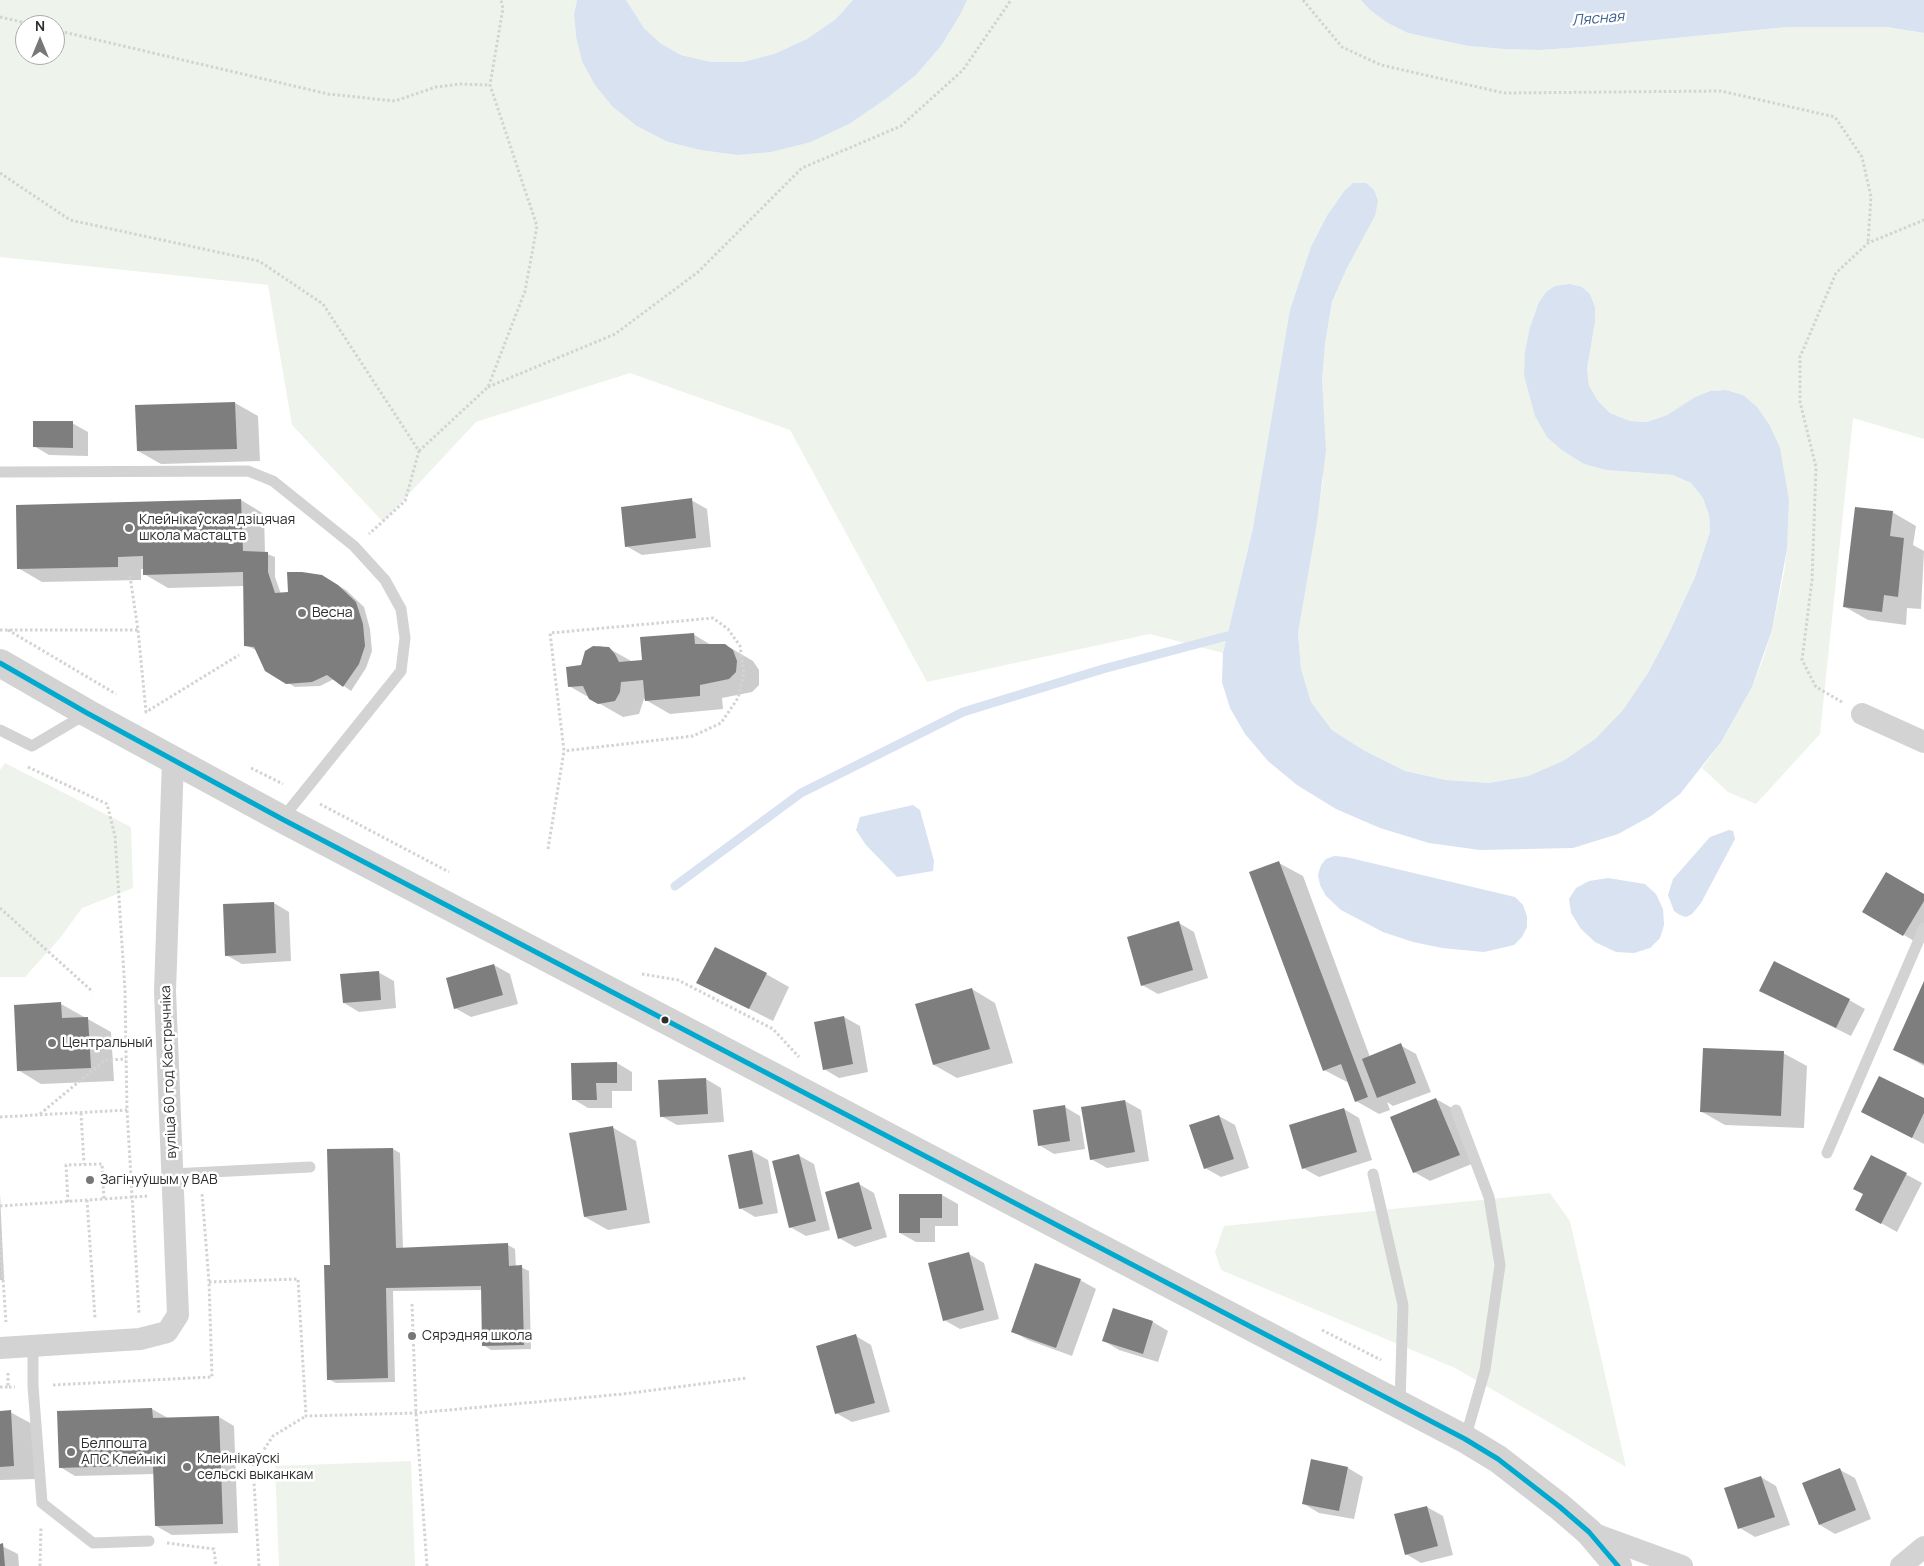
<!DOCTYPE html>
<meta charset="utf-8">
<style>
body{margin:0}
#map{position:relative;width:1924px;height:1566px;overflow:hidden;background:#fff;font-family:Manrope,sans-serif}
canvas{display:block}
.north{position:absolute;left:15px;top:15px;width:50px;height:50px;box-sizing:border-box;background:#fff;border:1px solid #ababab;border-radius:50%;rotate:0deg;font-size:14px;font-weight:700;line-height:20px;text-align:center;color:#2e2e2e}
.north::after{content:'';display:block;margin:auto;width:18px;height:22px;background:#777;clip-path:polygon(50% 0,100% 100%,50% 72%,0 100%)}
</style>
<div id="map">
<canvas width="1924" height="1566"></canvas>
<div class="north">N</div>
</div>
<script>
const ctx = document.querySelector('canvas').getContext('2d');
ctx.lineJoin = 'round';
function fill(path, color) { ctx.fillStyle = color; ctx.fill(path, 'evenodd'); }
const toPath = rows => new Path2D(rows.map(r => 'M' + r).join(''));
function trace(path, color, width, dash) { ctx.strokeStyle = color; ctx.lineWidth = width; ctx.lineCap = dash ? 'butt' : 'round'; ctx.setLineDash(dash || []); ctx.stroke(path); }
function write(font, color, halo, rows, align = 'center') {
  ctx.font = font + ' Manrope,sans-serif'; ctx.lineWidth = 5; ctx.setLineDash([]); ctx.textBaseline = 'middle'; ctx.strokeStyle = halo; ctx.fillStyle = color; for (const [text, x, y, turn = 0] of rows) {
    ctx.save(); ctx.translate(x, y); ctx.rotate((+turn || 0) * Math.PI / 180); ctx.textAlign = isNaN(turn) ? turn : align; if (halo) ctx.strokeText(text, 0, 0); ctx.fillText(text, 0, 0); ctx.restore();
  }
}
const green = toPath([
 [0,0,577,0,574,14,576,36,668,142,700,150,737,155,811,142,849,124,886,99,916,75,941,46,960,15,967,0,1361,0,1370,10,1408,33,1468,46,1504,49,1539,50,1584,47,1787,27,1887,27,1924,33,1924,439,1853,418,1820,734,1756,804,1728,792,1702,768,1721,742,1752,687,1763,659,1772,630,1784,573,1787,549,1789,500,1743,395,1726,390,1710,391,1695,397,1667,415,1647,422,1630,421,1610,413,1598,401,1589,386,1587,369,1595,322,1595,307,1590,294,1582,287,1546,292,1539,302,1530,327,1563,451,1584,464,1606,470,1673,475,1691,483,1703,498,1709,515,1710,532,1695,577,1669,633,1648,673,1623,710,1595,739,1563,761,1528,776,1489,783,1446,780,1405,771,1365,751,1332,730,1311,702,1301,669,1298,633,1323,480,1322,381,1325,344,1332,303,1347,268,1375,216,1353,183,1345,190,1328,214,1223,653,1150,634,927,682,790,430,630,373,476,422,383,522,292,425,268,285,0,257],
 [25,25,55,25,55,55,25,55],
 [626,0,853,0,836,19,807,39,774,54,743,62,711,62,681,55,660,43,644,28],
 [5,763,131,827,133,888,82,908,61,937,25,977,0,977,0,770],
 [1550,1193,1570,1221,1626,1467,1455,1368,1221,1270,1215,1252,1224,1226],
 [411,1461,415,1566,279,1566,275,1466]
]);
const water = toPath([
 [577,0,626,0,644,28,660,43,681,55,711,62,743,62,774,54,807,39,836,19,853,0,967,0,960,15,941,46,916,75,886,99,849,124,811,142,771,152,737,155,700,150,668,142,637,126,613,107,595,85,582,61,576,36,574,14],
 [1361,0,1924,0,1924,33,1887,27,1787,27,1584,47,1539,50,1504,49,1468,46,1408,33,1388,23,1370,10],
 [1353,183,1366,183,1374,190,1378,201,1375,216,1347,268,1332,302,1325,344,1322,381,1326,450,1317,522,1298,633,1301,669,1311,702,1332,730,1365,751,1405,771,1446,780,1489,783,1528,776,1563,761,1595,739,1623,710,1648,673,1669,633,1695,577,1710,532,1709,515,1703,498,1691,483,1673,475,1606,470,1584,464,1563,451,1547,437,1535,416,1524,375,1525,352,1530,327,1539,302,1546,292,1555,286,1570,284,1582,287,1590,294,1595,307,1595,322,1587,369,1589,386,1598,401,1610,413,1630,421,1647,422,1667,415,1695,397,1710,391,1726,390,1743,395,1757,407,1770,426,1780,448,1789,500,1787,549,1772,630,1752,687,1721,742,1680,794,1651,816,1618,834,1573,848,1480,850,1429,843,1380,828,1336,809,1297,785,1268,761,1245,734,1230,708,1222,682,1223,653,1253,528,1290,310,1311,247,1328,214,1345,190],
 [913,805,920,810,934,861,933,871,897,877,866,845,856,830,860,817],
 [1729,830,1733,831,1735,839,1701,903,1692,914,1686,917,1680,915,1674,911,1668,895,1673,879,1710,837],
 [1334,856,1346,857,1515,897,1523,905,1527,916,1527,927,1522,937,1514,945,1484,952,1442,948,1413,942,1383,932,1341,910,1326,896,1320,885,1318,875,1321,865,1326,859],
 [1608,878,1645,884,1656,894,1663,909,1664,925,1660,938,1650,948,1634,953,1616,952,1595,942,1581,929,1571,913,1569,899,1576,888,1589,881]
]);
const shadow = toPath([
 [235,403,258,416,260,461,161,464,138,451,136,406],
 [72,423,88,432,88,456,49,455,34,446],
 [241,500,264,514,265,553,275,557,275,577,281,594,290,593,321,576,346,590,364,607,370,629,372,651,366,668,351,691,334,679,320,686,295,687,266,670,256,650,245,645,244,586,168,588,144,574,144,569,141,569,141,580,42,582,18,568,17,506],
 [691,500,707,509,711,547,642,555,626,546],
 [1892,512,1916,526,1913,545,1924,551,1921,609,1907,608,1906,625,1868,620,1845,607],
 [693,634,711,645,729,647,753,661,759,670,759,685,752,692,722,698,723,709,670,714,644,699,639,714,623,717,569,686,582,667,590,649,599,646,608,648,633,662,643,661],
 [1279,863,1303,876,1370,1057,1400,1045,1416,1054,1431,1092,1393,1106,1387,1102,1390,1110,1379,1114,1356,1101,1349,1083,1324,1070],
 [1924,895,1924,935,1919,944,1864,911],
 [274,903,289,912,291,961,242,964,226,955],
 [1179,923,1194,932,1208,978,1158,994,1142,985],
 [494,965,510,974,518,1004,471,1017,455,1008],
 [378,972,394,981,396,1008,359,1012,344,1003],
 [766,974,789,987,773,1021,698,983],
 [1924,984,1924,1066,1895,1050],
 [972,989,995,1003,1013,1063,957,1078,934,1065],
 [1776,999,1849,1000,1865,1009,1851,1036],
 [61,1004,111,1032,114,1081,41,1084,18,1070],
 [844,1017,860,1026,868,1072,839,1078,824,1069],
 [1783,1053,1807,1066,1804,1128,1725,1125,1702,1112],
 [617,1063,632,1072,632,1091,612,1091,612,1108,588,1108,573,1099],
 [706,1079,721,1088,724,1122,677,1125,661,1116],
 [1436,1099,1452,1108,1474,1163,1430,1181,1414,1172],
 [1924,1099,1924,1144,1863,1112],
 [1125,1101,1141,1110,1149,1161,1107,1168,1091,1159],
 [1065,1107,1080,1116,1085,1149,1054,1154,1039,1145],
 [1344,1109,1359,1118,1372,1160,1319,1177,1303,1168],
 [1219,1116,1235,1125,1249,1168,1221,1177,1205,1168],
 [612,1127,636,1141,650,1223,608,1230,585,1217],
 [393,1149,400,1153,403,1249,508,1245,515,1249,516,1267,521,1267,529,1271,531,1349,491,1350,483,1345,482,1290,393,1291,395,1382,336,1383,328,1379,332,1267],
 [752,1151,768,1160,778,1213,755,1217,740,1208],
 [798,1155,814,1164,830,1230,806,1236,790,1227],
 [1872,1156,1922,1183,1897,1232,1872,1218,1864,1194],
 [859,1184,874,1193,887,1237,855,1247,839,1238],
 [0,1193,4,1280,0,1280],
 [900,1195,942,1195,958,1204,958,1226,935,1226,935,1242,916,1242,900,1233],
 [969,1254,984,1263,999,1319,960,1329,944,1320],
 [1080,1280,1096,1289,1072,1356,1028,1340,1012,1331],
 [1114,1310,1153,1322,1168,1331,1158,1362,1119,1350,1104,1341],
 [856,1336,871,1345,890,1412,852,1422,836,1413],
 [152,1409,168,1418,219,1417,234,1426,238,1533,172,1535,156,1526,155,1474,75,1476,60,1467,58,1412],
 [0,1412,10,1412,34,1425,37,1479,0,1480],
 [1348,1468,1363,1477,1354,1519,1319,1513,1304,1504],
 [1840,1470,1855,1478,1871,1519,1835,1534,1820,1525],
 [1761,1477,1776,1486,1790,1525,1755,1537,1740,1528],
 [1427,1507,1443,1516,1453,1555,1421,1563,1406,1554],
 [0,1545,18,1554,19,1566,0,1566]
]);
const stream = toPath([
 [675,886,801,793,963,712,1103,669,1227,636]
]);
const building = toPath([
 [235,402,237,449,137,451,135,405],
 [33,421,73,421,73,448,33,447],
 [692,498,696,538,625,547,621,507],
 [241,499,243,551,268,552,268,572,275,593,288,592,287,572,302,572,322,575,338,585,356,602,363,624,365,646,359,664,343,687,327,675,312,682,286,684,265,671,254,647,244,646,243,572,143,575,143,556,118,557,118,567,17,569,16,505],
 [1855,507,1893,511,1890,536,1904,538,1898,597,1884,595,1882,612,1843,607],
 [694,633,695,644,725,644,733,650,737,661,736,672,729,679,700,685,700,696,645,701,643,680,621,682,620,692,615,701,598,704,589,699,583,686,568,687,566,667,581,665,585,651,593,646,609,647,615,654,619,662,642,660,640,637],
 [1279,861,1368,1097,1355,1102,1341,1064,1323,1071,1249,872],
 [1886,872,1924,894,1924,901,1903,936,1862,912],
 [274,902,276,953,225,956,223,904],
 [1179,921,1193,970,1141,986,1127,937],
 [715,947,767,973,749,1009,696,983],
 [1774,961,1850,999,1836,1028,1759,991],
 [494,964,503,995,454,1009,446,978],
 [379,971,381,1000,343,1003,340,974],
 [1924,981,1924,1064,1893,1050],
 [972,988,990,1049,933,1065,915,1004],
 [61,1002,62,1018,88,1017,91,1068,17,1071,14,1005],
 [844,1016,853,1064,823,1070,814,1022],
 [1401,1043,1416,1083,1377,1098,1362,1059],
 [1703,1048,1784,1051,1781,1116,1700,1112],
 [617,1062,617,1083,596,1083,597,1100,572,1100,571,1063],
 [1879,1076,1924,1098,1924,1113,1912,1138,1861,1112],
 [706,1078,708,1114,660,1117,658,1080],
 [1436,1098,1460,1155,1413,1173,1390,1117],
 [1125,1100,1135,1152,1090,1160,1081,1107],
 [1065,1105,1070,1141,1038,1146,1033,1110],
 [1344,1108,1357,1152,1302,1169,1289,1125],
 [1219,1115,1234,1159,1204,1169,1189,1125],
 [613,1126,627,1210,584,1217,569,1133],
 [393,1148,396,1248,508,1243,509,1266,522,1265,524,1345,482,1346,481,1286,386,1288,388,1378,327,1380,324,1265,330,1265,327,1149],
 [752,1150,763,1204,739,1209,728,1155],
 [799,1154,816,1221,789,1228,772,1161],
 [1871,1155,1907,1173,1881,1224,1855,1210,1863,1194,1853,1189],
 [859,1182,872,1229,838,1239,825,1192],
 [899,1194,942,1194,942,1218,920,1218,920,1233,899,1233],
 [969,1252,984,1310,943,1321,928,1263],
 [1035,1263,1081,1279,1056,1348,1011,1332],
 [1113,1308,1153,1321,1143,1354,1102,1341],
 [856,1334,875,1403,835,1414,816,1346],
 [152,1408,153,1418,219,1416,223,1524,155,1526,153,1465,59,1468,57,1411],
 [11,1410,14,1466,0,1467,0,1411],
 [1311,1459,1348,1467,1339,1511,1302,1504],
 [1840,1468,1856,1510,1819,1525,1802,1483],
 [1761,1476,1775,1517,1738,1529,1724,1488],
 [1427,1506,1438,1546,1405,1555,1394,1514],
 [3,1543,5,1566,0,1566,0,1544]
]);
const path = toPath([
 [1303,0,1342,47,1381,65,1504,93,1721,91,1835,117,1862,157,1871,197,1868,243],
 [0,17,35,25],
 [55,30,328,94,395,101,436,87,460,84,490,85],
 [0,173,70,220,259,261,323,304,419,451,405,501,369,534],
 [488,387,615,334,698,272,802,168,901,126,963,70,1011,0],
 [419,451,488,387,525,291,537,226,490,85,503,8,501,0],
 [130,576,138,630,146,712,239,655],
 [0,630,138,630],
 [8,630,116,694],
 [1842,702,1816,687,1802,660,1812,580,1816,467,1800,402,1800,357,1836,273,1868,243,1924,220],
 [28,767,107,804,115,836,125,991,127,1110,139,1313],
 [251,768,283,784],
 [320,804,449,872],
 [548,849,564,751,550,633,713,618,728,629,740,646,744,673,738,698,721,723,693,736,564,751],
 [0,908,93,992],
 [642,974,678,980,773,1029,799,1057],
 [81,1113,84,1164],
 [40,1114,105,1060,126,1059],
 [0,1117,127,1110],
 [87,1200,95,1318],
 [68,1202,66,1165,102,1164,104,1199],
 [0,1206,148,1196],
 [0,1235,6,1322],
 [209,1282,298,1279,306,1416,416,1413,623,1394,747,1378],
 [412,1304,416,1413,427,1566],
 [1322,1330,1381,1360],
 [8,1373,8,1387,15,1387],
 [53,1385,212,1377,209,1282,202,1193],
 [0,1387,8,1387],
 [167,1543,214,1549,216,1566],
 [40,1566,41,1527],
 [259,1566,253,1466,273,1436,306,1416]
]);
const service = toPath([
 [0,472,248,471,273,481,354,546,385,580,401,609,405,638,401,671,282,819],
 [0,730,32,746,86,714],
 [1456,1110,1489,1197,1500,1265,1485,1370,1465,1439],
 [1827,1153,1924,928],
 [172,1174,310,1167],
 [1373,1174,1403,1305,1400,1403],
 [33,1346,33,1386,42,1503,93,1543,149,1541]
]);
const minor = toPath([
 [1862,714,1924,742],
 [0,1348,140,1339,167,1332,178,1315,165,991,173,760],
 [1589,1532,1682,1566],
 [1901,1566,1924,1547]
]);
const tertiary = toPath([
 [0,663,87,713,282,819,1465,1439,1498,1459,1560,1507,1589,1532,1618,1566]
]);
const bus1 = toPath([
 [0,663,87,713,282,819,1465,1439,1498,1459,1560,1507,1589,1532,1618,1566]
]);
const markers = [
 [129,528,5,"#777"],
 [302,613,5,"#777"],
 [665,1020,4.5,"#2e2e2e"],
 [52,1043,5,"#777"],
 [90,1180,5,"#777"],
 [412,1336,5,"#777"],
 [71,1452,5,"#777"],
 [187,1467,5,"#777"]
];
const poiNames = [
 ["Клейнікаўская дзіцячая",139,520],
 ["школа мастацтв",139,536],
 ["Весна",312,613],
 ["Центральный",62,1043],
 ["Загінуўшым у ВАВ",100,1180],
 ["Сярэдняя школа",422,1336],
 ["Белпошта",81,1444],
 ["АПС Клейнікі",81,1460],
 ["Клейнікаўскі",197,1459],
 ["сельскі выканкам",197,1475]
];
const streetNames = [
 ["вуліца 60 год Кастрычніка",169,1072,-92]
];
const waterNames = [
 ["Лясная",1598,19,-5]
];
fill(green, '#eef4eb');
fill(water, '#d8e2f1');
fill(shadow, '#0003');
trace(stream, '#d8e2f1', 9);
fill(building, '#7e7e7e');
trace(path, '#d3d3d3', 3, [2.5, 2.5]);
trace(service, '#d3d3d3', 11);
trace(minor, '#d3d3d3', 22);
trace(tertiary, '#d3d3d3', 28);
trace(bus1, '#00a9ce', 5);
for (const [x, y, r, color] of markers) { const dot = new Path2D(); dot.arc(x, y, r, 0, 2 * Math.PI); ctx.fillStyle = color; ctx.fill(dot); trace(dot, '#fff', 2); }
write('14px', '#2e2e2e', '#fff', poiNames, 'left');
write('14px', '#2e2e2e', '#fff', streetNames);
write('italic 15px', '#3d5f8e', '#fff', waterNames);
</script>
